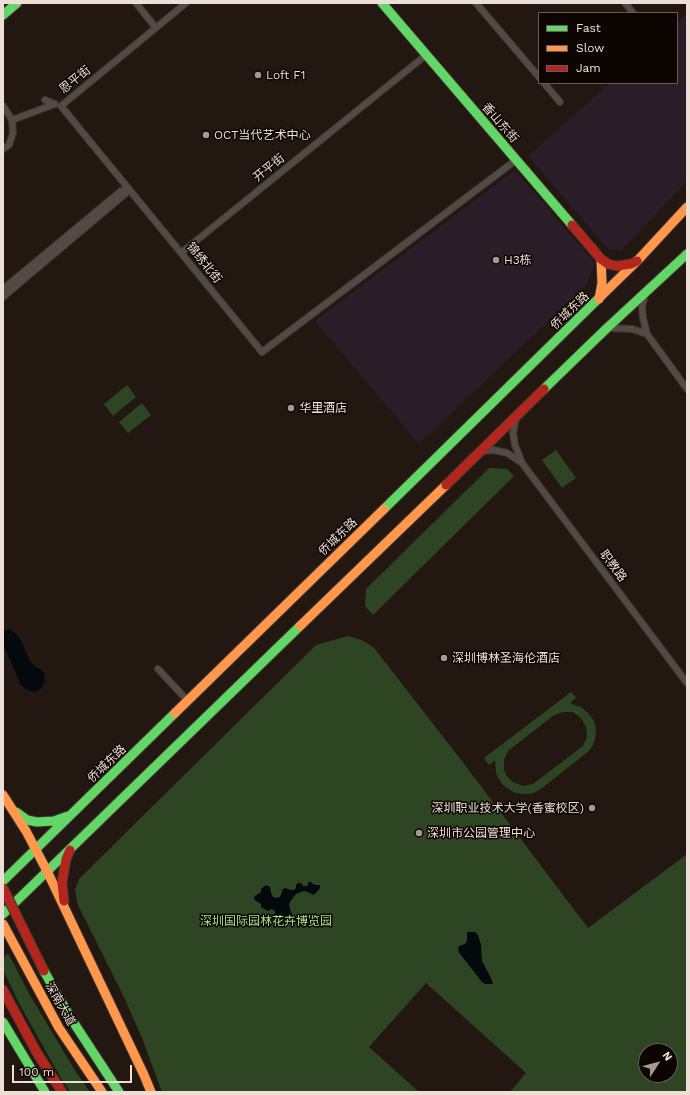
<!DOCTYPE html>
<meta charset="utf-8">
<style>
body{margin:0}
#map{position:relative;width:690px;height:1095px;overflow:hidden;background:#231811;font-family:"Work Sans",sans-serif}
canvas{display:block}
.frame{position:absolute;inset:0;border:4px solid #eedfd6;pointer-events:none}
.legend{position:absolute;left:538px;top:12px;width:140px;height:72px;box-sizing:border-box;background:#0d0502;border:1px solid #675c57;margin:0;padding:5px 7px;list-style:none;font-size:12px;color:#eedfd6}
.legend li{display:flex;align-items:center;gap:8px;height:20px}
.legend b{width:20px;border:1px solid #675c57}
.north{position:absolute;left:638px;top:1043px;width:40px;height:40px;box-sizing:border-box;background:#0d0502;border:1px solid #675c57;border-radius:50%;rotate:54deg;font-size:11px;font-weight:700;line-height:16px;text-align:center;color:#eedfd6}
.north::after{content:'';display:block;margin:auto;width:14px;height:18px;background:#a79991;clip-path:polygon(50% 0,100% 100%,50% 72%,0 100%)}
.scale{position:absolute;left:12px;top:1065px;width:120px;height:18px;box-sizing:border-box;border:2px solid #eedfd6;border-top:0;padding-left:5px;font-size:12px;line-height:14px;white-space:nowrap;color:#eedfd6;-webkit-text-stroke:3px #0d0502;paint-order:stroke}
</style>
<div id="map">
<canvas width="690" height="1095"></canvas>
<div class="frame"></div>
<ul class="legend">
<li><b style="height:5px;background:#63d668"></b>Fast</li>
<li><b style="height:5px;background:#ff974d"></b>Slow</li>
<li><b style="height:5px;background:#b3261e"></b>Jam</li>
</ul>
<div class="north">N</div>
<div class="scale">100 m</div>
</div>
<script>
const ctx = document.querySelector('canvas').getContext('2d');
ctx.lineJoin = 'round';
function fill(path, color) { ctx.fillStyle = color; ctx.fill(path, 'evenodd'); }
const toPath = rows => new Path2D(rows.map(r => 'M' + r).join(''));
function trace(path, color, width, dash) { ctx.strokeStyle = color; ctx.lineWidth = width; ctx.lineCap = dash ? 'butt' : 'round'; ctx.setLineDash(dash || []); ctx.stroke(path); }
function write(font, color, halo, rows, align = 'center') {
  ctx.font = font + ' "Work Sans","Noto Sans SC",sans-serif'; ctx.lineWidth = 3; ctx.setLineDash([]); ctx.textBaseline = 'middle'; ctx.strokeStyle = halo; ctx.fillStyle = color; for (const [text, x, y, turn = 0] of rows) {
    ctx.save(); ctx.translate(x, y); ctx.rotate((+turn || 0) * Math.PI / 180); ctx.textAlign = isNaN(turn) ? turn : align; if (halo) ctx.strokeText(text, 0, 0); ctx.fillText(text, 0, 0); ctx.restore();
  }
}
const industrial = toPath([
 [687,14,687,181,622,250,609,250,528,156,610,83,677,83,677,23],
 [515,170,595,263,587,284,419,444,315,321]
]);
const green = toPath([
 [127,385,136,397,113,416,104,404],
 [142,403,151,415,128,433,119,422],
 [556,450,576,478,562,488,542,460],
 [489,468,507,469,514,476,373,615,365,606,366,589],
 [348,636,364,641,374,648,462,761,588,928,686,855,687,856,687,1092,510,1092,526,1073,426,983,369,1047,419,1092,162,1092,142,1038,125,999,78,905,75,890,79,879,316,645],
 [646,1051,670,1051,670,1075,646,1075],
 [571,692,576,698,570,703,582,708,587,712,592,718,595,724,596,731,595,739,593,745,589,751,542,788,536,792,530,794,523,794,515,793,503,785,499,779,496,773,495,760,489,765,484,758],
 [568,712,573,712,581,718,586,727,587,737,583,746,533,784,523,786,513,782,506,775,504,770,504,760,508,751,553,716,563,712],
 [8,953,31,997,52,1032,74,1069,90,1092,70,1092,61,1078,20,1005,3,970,3,958]
]);
const water = toPath([
 [9,629,14,632,21,640,29,660,34,666,41,670,44,673,45,681,42,688,39,690,35,692,27,690,21,685,3,644,3,632,6,630],
 [309,882,311,882,313,884,316,885,320,885,320,888,314,895,305,891,301,892,296,894,290,902,289,906,293,917,286,919,283,922,277,918,274,910,271,909,268,911,261,907,261,904,255,900,254,898,255,896,261,892,261,889,266,885,270,887,271,893,273,897,276,898,280,897,283,889,285,888,291,890,294,890,296,888,296,885,298,883,301,883,303,886,307,886],
 [467,932,475,932,478,935,481,945,482,961,490,976,493,983,492,984,485,984,482,982,460,954,458,950,459,946,465,944,467,941]
]);
const street = toPath([
 [136,3,156,28],
 [186,3,61,106,262,352,516,160],
 [476,3,539,77],
 [625,3,633,13],
 [544,83,560,102],
 [45,100,55,104],
 [3,106,12,120,13,133,9,145,3,149],
 [12,120,55,104],
 [181,253,426,55],
 [3,289,121,191,129,189],
 [645,294,642,307,643,318,647,334,687,389],
 [3,297,125,194,129,189],
 [607,328,632,329,647,334],
 [516,418,513,433,515,445,522,463,687,683],
 [481,451,494,450,507,453,522,463],
 [158,669,188,701]
]);
const fast = toPath([
 [382,3,572,225],
 [3,15,17,3],
 [544,389,607,328,687,254],
 [384,509,600,297],
 [16,812,27,820,37,822,54,821,68,816],
 [3,881,175,713],
 [3,914,300,626],
 [44,971,70,1017,119,1092],
 [3,1022,45,1092]
]);
const slow = toPath([
 [600,297,638,260,687,207],
 [599,299,602,283,601,259],
 [300,626,446,485],
 [175,713,384,509],
 [3,795,26,831,47,871,144,1075,151,1092],
 [3,924,59,1028,102,1092]
]);
const jam = toPath([
 [572,225,601,259,608,264,617,266,631,264,637,261],
 [446,485,544,389],
 [64,901,62,883,66,859,70,850],
 [3,990,37,1053,62,1092]
]);
const jamBridge = toPath([
 [3,888,44,971]
]);
const markers = [
 [258,75,4,"#a79991"],
 [206,135,4,"#a79991"],
 [496,260,4,"#a79991"],
 [291,408,4,"#a79991"],
 [444,658,4,"#a79991"],
 [592,808,4,"#a79991"],
 [419,833,4,"#a79991"]
];
const poiNames = [
 ["Loft F1",266,75],
 ["OCT当代艺术中心",214,135],
 ["H3栋",504,260],
 ["华里酒店",299,408],
 ["深圳博林圣海伦酒店",452,658],
 ["深圳职业技术大学(香蜜校区)",584,808,"right"],
 ["深圳市公园管理中心",427,833]
];
const streetNames = [
 ["恩平街",75,80,-39],
 ["香山东街",500,123,49],
 ["开平街",269,168,-39],
 ["锦绣北街",204,263,51],
 ["侨城东路",570,311,-44],
 ["侨城东路",338,537,-44],
 ["职教路",613,566,53],
 ["侨城东路",107,764,-44],
 ["深南大道",60,1004,60]
];
const parkNames = [
 ["深圳国际园林花卉博览园",266,921]
];
fill(industrial, '#2b1d27');
fill(green, '#2d4522');
fill(water, '#04090e');
trace(street, '#3e3430', 8);
trace(fast, '#3e3430', 11);
trace(slow, '#3e3430', 11);
trace(jam, '#3e3430', 11);
trace(street, '#534a45', 6);
trace(fast, '#63d668', 9);
trace(slow, '#ff974d', 9);
trace(jam, '#b3261e', 9);
trace(jamBridge, '#3e3430', 11, []);
trace(jamBridge, '#b3261e', 9);
for (const [x, y, r, color] of markers) { const dot = new Path2D(); dot.arc(x, y, r, 0, 2 * Math.PI); ctx.fillStyle = color; ctx.fill(dot); trace(dot, '#0d0502', 1.5); }
write('12px', '#eedfd6', '#0d0502', poiNames, 'left');
write('12px', '#eedfd6', '#0d0502', streetNames);
write('12px', '#9fe689', '#0d0502', parkNames);
</script>
